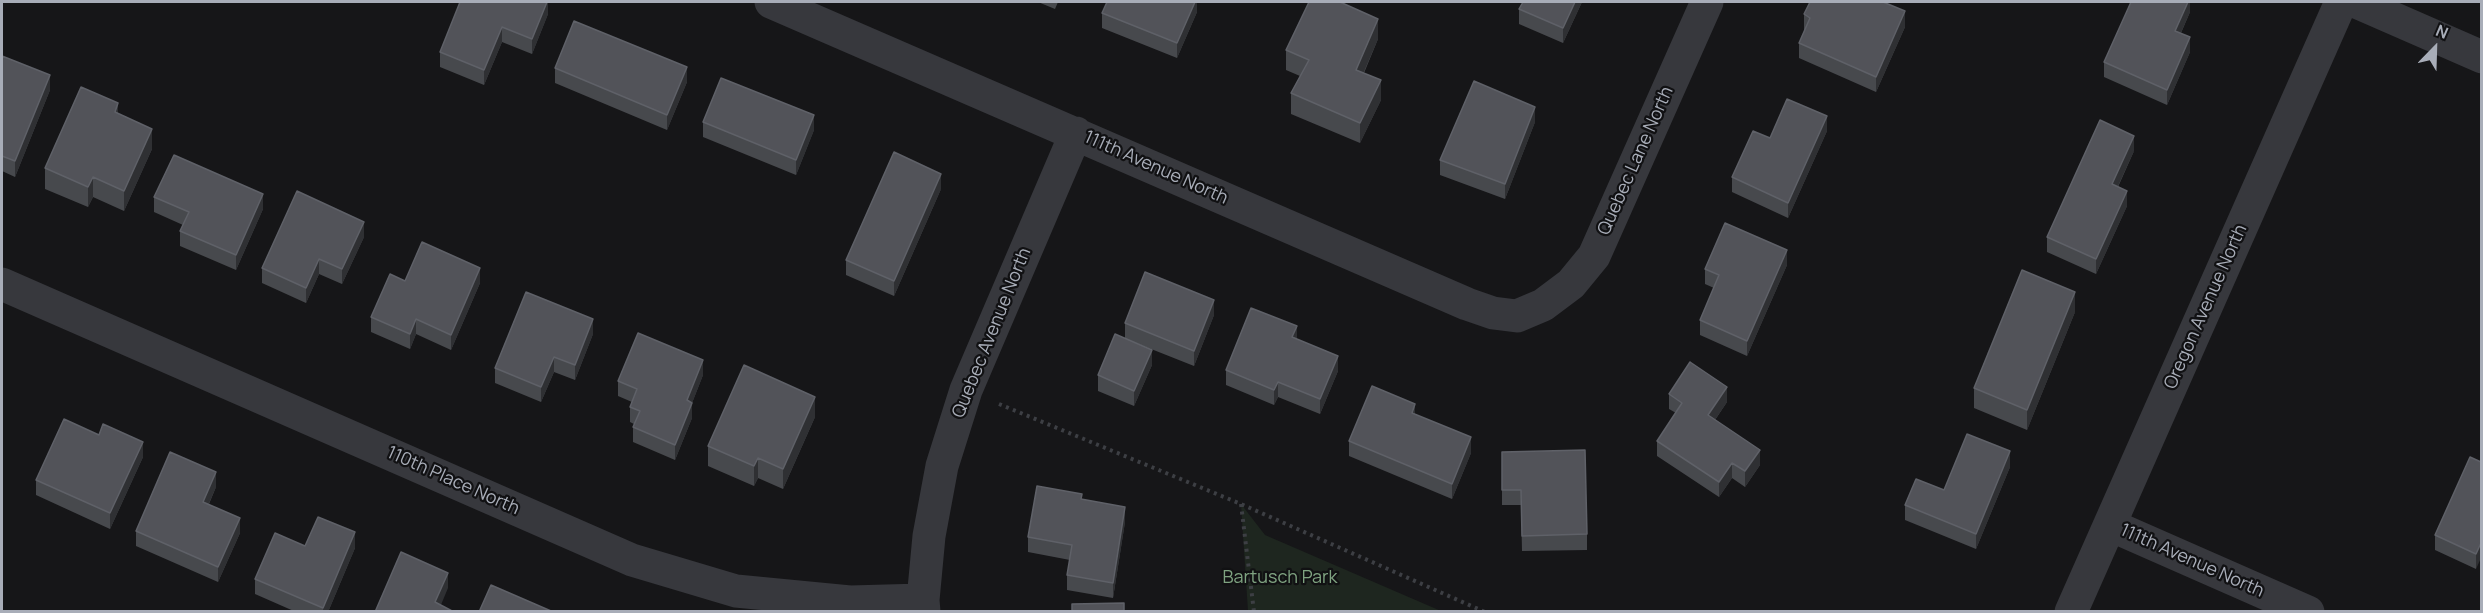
<!DOCTYPE html>
<style>
body{margin:0}
#map{position:relative;width:2483px;height:613px;overflow:hidden;background:#161618;font-family:Manrope,sans-serif}
canvas{display:block}
.frame{position:absolute;inset:0;border:3px solid #a8adb8;pointer-events:none}
.north{position:absolute;left:2405px;top:18px;width:60px;height:60px;-webkit-text-stroke:4px #111113;paint-order:stroke;rotate:23deg;font-size:16px;font-weight:700;line-height:24px;text-align:center;color:#a8adb8}
.north::after{content:'';display:block;margin:auto;width:21px;height:27px;background:#a8adb8;clip-path:polygon(50% 0,100% 100%,50% 72%,0 100%)}
</style>
<div id="map">
<canvas width="2483" height="613"></canvas>
<div class="frame"></div>
<div class="north">N</div>
</div>
<script>
const ctx = document.querySelector('canvas').getContext('2d');
ctx.lineJoin = 'round';
function fill(path, color) { ctx.fillStyle = color; ctx.fill(path, 'evenodd'); }
const toPath = rows => new Path2D(rows.map(r => 'M' + r).join(''));
function trace(path, color, width, dash) { ctx.strokeStyle = color; ctx.lineWidth = width; ctx.lineCap = dash ? 'butt' : 'round'; ctx.setLineDash(dash || []); ctx.stroke(path); }
function write(font, color, halo, rows, align = 'center') {
  ctx.font = font + ' Manrope,sans-serif'; ctx.lineWidth = 4.5; ctx.setLineDash([]); ctx.textBaseline = 'middle'; ctx.strokeStyle = halo; ctx.fillStyle = color; for (const [text, x, y, turn = 0] of rows) {
    ctx.save(); ctx.translate(x, y); ctx.rotate((+turn || 0) * Math.PI / 180); ctx.textAlign = isNaN(turn) ? turn : align; if (halo) ctx.strokeText(text, 0, 0); ctx.fillText(text, 0, 0); ctx.restore();
  }
}
const green = toPath([
 [1241,504,1265,535,1441,611,1248,611]
]);
const path = toPath([
 [999,404,1241,504,1485,612],
 [1241,504,1254,612]
]);
const minor = toPath([
 [771,2,1467,304,1493,313,1517,316,1543,305,1571,284,1594,256,1707,2],
 [2356,2,2482,57],
 [2,284,632,560,736,591,850,602,923,600],
 [2110,525,2308,612],
 [924,612,923,600,929,536,942,466,966,390,1076,133],
 [2071,612,2341,2]
]);
const wall = toPath([
 [548,2,548,14,532,54,502,42,484,85,440,67,440,52],
 [1038,2,1058,2,1055,9],
 [1197,2,1197,12,1177,58,1102,28,1102,13],
 [1582,2,1563,43,1519,24,1519,9],
 [2190,2,2190,12,2181,33,2190,52,2167,105,2104,77,2104,62],
 [1804,14,1905,27,1876,92,1799,58,1799,43,1805,30,1804,30],
 [1378,39,1364,73,1381,100,1360,143,1291,114,1291,93,1300,76,1286,70,1286,50],
 [2,56,50,90,15,177,2,171],
 [555,68,687,82,667,130,555,83],
 [118,114,152,149,124,211,93,197,88,207,45,189,45,168],
 [703,122,814,130,796,175,703,137],
 [1535,122,1505,199,1440,175,1440,160],
 [1827,131,1788,218,1732,192,1732,177,1770,138],
 [2134,151,2118,187,2127,206,2096,274,2047,252,2047,237],
 [941,189,894,296,846,275,846,260],
 [154,197,263,209,236,270,180,246,180,231,183,225,154,212],
 [364,237,342,284,319,274,306,303,262,283,262,268],
 [1787,265,1747,356,1700,335,1700,320,1714,288,1705,284,1705,269],
 [405,281,480,283,451,350,416,334,410,349,371,332,371,317],
 [2075,312,2027,430,1974,408,1974,388],
 [1214,315,1194,366,1136,343,1152,365,1134,406,1098,391,1098,375,1125,338,1125,323],
 [593,334,575,380,554,372,541,402,495,383,495,368],
 [1297,339,1338,371,1320,414,1278,397,1274,405,1226,385,1226,370],
 [703,375,692,403,692,418,675,460,633,442,633,427,634,424,630,422,630,407,632,402,618,396,618,381],
 [1669,394,1727,402,1715,420,1760,465,1745,487,1732,478,1719,497,1657,456,1657,441,1676,413,1669,409],
 [1415,414,1471,453,1452,499,1349,456,1349,441],
 [815,417,783,489,758,478,754,486,708,466,708,446],
 [99,435,143,457,110,529,36,495,36,480],
 [1502,452,1587,534,1587,550,1522,551,1521,505,1502,505],
 [2481,462,2476,569,2435,550,2435,535],
 [2010,467,1976,549,1905,520,1905,505],
 [216,487,209,504,240,533,218,582,136,546,136,531],
 [1082,499,1125,522,1113,598,1067,590,1067,575,1070,560,1028,552,1028,537],
 [305,546,355,548,328,612,296,612,255,594,255,579]
]);
const shadedWall = toPath([
 [547,2,548,2,548,14,532,54,532,39],
 [1195,2,1197,2,1197,12,1177,58,1177,43],
 [1575,2,1582,2,1563,43,1563,28],
 [2188,2,2190,2,2190,12,2175,46,2175,31],
 [1905,11,1905,27,1876,92,1876,77],
 [1378,19,1378,39,1356,90,1356,70],
 [502,27,502,42,484,85,484,70],
 [2190,37,2190,52,2167,105,2167,90],
 [687,67,687,82,667,130,667,115],
 [50,75,50,90,15,177,15,161],
 [1381,80,1381,100,1360,143,1360,123],
 [118,103,118,124,115,112],
 [1535,107,1535,122,1505,199,1505,184],
 [814,115,814,130,796,175,796,160],
 [1827,116,1827,131,1788,218,1788,203],
 [152,129,152,149,124,211,124,191],
 [2134,136,2134,151,2112,199,2112,184],
 [941,174,941,189,894,296,894,281],
 [93,177,93,197,88,207,88,187],
 [2127,191,2127,206,2096,274,2096,259],
 [263,194,263,209,236,270,236,255],
 [364,222,364,237,342,284,342,269],
 [1787,250,1787,265,1747,356,1747,341],
 [319,259,319,274,306,303,306,288],
 [480,268,480,283,451,350,451,335],
 [2075,292,2075,312,2027,430,2027,410],
 [1214,300,1214,315,1194,366,1194,351],
 [416,319,416,334,410,349,410,334],
 [593,319,593,334,575,380,575,365],
 [1297,326,1297,342,1292,337],
 [1152,350,1152,365,1134,406,1134,391],
 [1338,356,1338,371,1320,414,1320,399],
 [554,357,554,372,541,402,541,387],
 [703,360,703,375,687,416,687,400],
 [1278,382,1278,397,1274,405,1274,390],
 [1727,387,1727,402,1708,430,1708,415],
 [815,397,815,417,783,489,783,469],
 [692,403,692,418,675,460,675,445],
 [1415,404,1415,419,1412,413],
 [1471,437,1471,453,1452,499,1452,484],
 [143,442,143,457,110,529,110,513],
 [1760,450,1760,465,1745,487,1745,471],
 [2010,451,2010,467,1976,549,1976,534],
 [758,458,758,478,754,486,754,466],
 [1732,463,1732,478,1719,497,1719,482],
 [216,472,216,487,203,517,203,502],
 [1125,507,1125,522,1113,598,1113,583],
 [240,518,240,533,218,582,218,567],
 [355,532,355,548,328,612,323,612,323,608],
 [2481,543,2481,558,2476,569,2476,554],
 [448,573,448,588,438,612,435,602]
]);
const building = toPath([
 [460,2,547,2,532,39,502,27,484,70,440,52,460,2],
 [1107,2,1195,2,1177,43,1102,13,1107,2],
 [1309,2,1340,2,1378,19,1356,70,1381,80,1360,123,1291,93,1309,60,1286,50,1309,2],
 [1523,2,1575,2,1563,28,1519,9,1523,2],
 [1810,2,1883,2,1905,11,1876,77,1799,43,1810,18,1804,14,1810,2],
 [2131,2,2188,2,2175,31,2190,37,2167,90,2104,62,2131,2],
 [574,21,687,67,667,115,555,68,574,21],
 [2,56,50,75,15,161,2,156,2,56],
 [721,78,814,115,796,160,703,122,721,78],
 [1474,81,1535,107,1505,184,1440,160,1474,81],
 [81,87,118,103,115,112,152,129,124,191,93,177,88,187,45,168,81,87],
 [1787,99,1827,116,1788,203,1732,177,1753,131,1770,138,1787,99],
 [2100,120,2134,136,2112,184,2127,191,2096,259,2047,237,2100,120],
 [894,152,941,174,894,281,846,260,894,152],
 [174,155,263,194,236,255,180,231,189,212,154,197,174,155],
 [297,191,364,222,342,269,319,259,306,288,262,268,297,191],
 [1725,223,1787,250,1747,341,1700,320,1719,275,1705,269,1725,223],
 [422,242,480,268,451,335,416,319,410,334,371,317,390,274,405,281,422,242],
 [2022,270,2075,292,2027,410,1974,388,2022,270],
 [1145,272,1214,300,1194,351,1125,323,1145,272],
 [526,292,593,319,575,365,554,357,541,387,495,368,526,292],
 [1251,308,1297,326,1292,337,1338,356,1320,399,1278,382,1274,390,1226,370,1251,308],
 [638,333,703,360,687,400,692,403,675,445,633,427,640,411,630,407,637,389,618,381,638,333],
 [1115,334,1152,350,1134,391,1098,375,1115,334],
 [1690,362,1727,387,1708,415,1760,450,1745,471,1732,463,1719,482,1657,441,1682,403,1669,394,1690,362],
 [744,365,815,397,783,469,758,458,754,466,708,446,744,365],
 [1372,386,1415,404,1412,413,1471,437,1452,484,1349,441,1372,386],
 [64,419,99,435,103,424,143,442,110,513,36,480,64,419],
 [1967,434,2010,451,1976,534,1905,505,1916,479,1944,490,1967,434],
 [1585,450,1587,534,1522,536,1521,490,1502,490,1502,452,1585,450],
 [170,452,216,472,203,502,240,518,218,567,136,531,170,452],
 [2470,457,2481,462,2481,543,2476,554,2435,535,2470,457],
 [1037,486,1082,494,1081,499,1125,507,1113,583,1067,575,1072,545,1028,537,1037,486],
 [318,517,355,532,323,608,255,579,275,533,305,546,318,517],
 [401,552,448,573,435,602,454,612,375,612,401,552],
 [491,585,551,611,479,612,491,585],
 [1124,603,1124,612,1072,612,1072,604,1124,603]
]);
const streetNames = [
 ["Quebec Lane North",1636,161,-66],
 ["111th Avenue North",1156,168,24],
 ["Oregon Avenue North",2206,307,-66],
 ["Quebec Avenue North",992,333,-68],
 ["110th Place North",453,481,24],
 ["111th Avenue North",2192,561,24]
];
const parkNames = [
 ["Bartusch Park",1280,578]
];
fill(green, '#1e261f');
trace(path, '#3d3f44', 4, [3, 4.5]);
trace(minor, '#37383d', 33);
fill(wall, '#47494d');
fill(shadedWall, '#2f3033');
fill(building, '#525359');
trace(building, '#5f6168', 1.5);
write('18px', '#a8adb8', '#111113', streetNames);
write('18px', '#7fa381', '#111113', parkNames);
</script>
